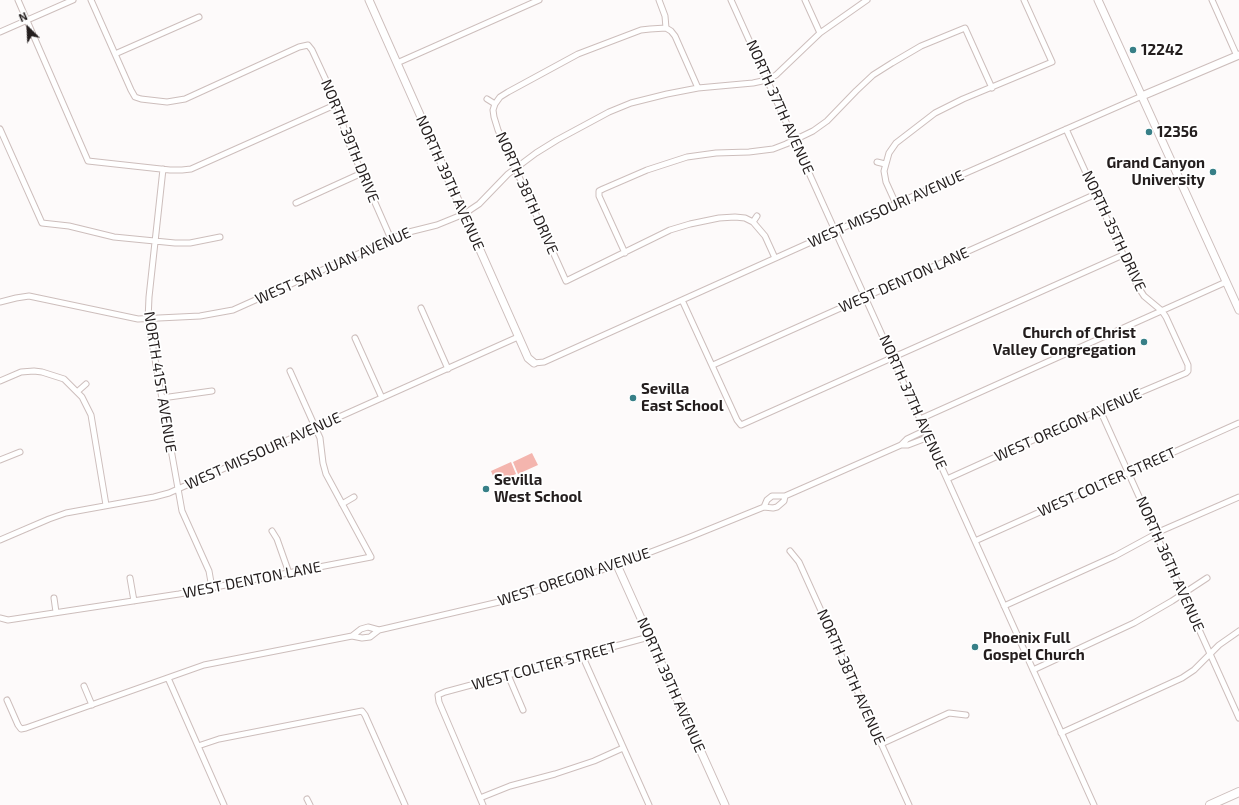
<!DOCTYPE html>
<style>
body{margin:0}
#map{position:relative;width:1239px;height:805px;overflow:hidden;background:#fdfafa;font-family:"Exo 2",sans-serif}
canvas{display:block}
.north{position:absolute;left:8px;top:8px;width:40px;height:40px;-webkit-text-stroke:3px #fff;paint-order:stroke;rotate:336deg;font-size:11px;font-weight:700;line-height:16px;text-align:center;color:#241e1e}
.north::after{content:'';display:block;margin:auto;width:14px;height:18px;background:#241e1e;clip-path:polygon(50% 0,100% 100%,50% 72%,0 100%)}
</style>
<div id="map">
<canvas width="1239" height="805"></canvas>
<div class="north">N</div>
</div>
<script>
const ctx = document.querySelector('canvas').getContext('2d');
ctx.lineJoin = 'round';
function fill(path, color) { ctx.fillStyle = color; ctx.fill(path, 'evenodd'); }
const toPath = rows => new Path2D(rows.map(r => 'M' + r).join(''));
function trace(path, color, width, dash) { ctx.strokeStyle = color; ctx.lineWidth = width; ctx.lineCap = dash ? 'butt' : 'round'; ctx.setLineDash(dash || []); ctx.stroke(path); }
function write(font, color, halo, rows, align = 'center') {
  ctx.font = font + ' "Exo 2",sans-serif'; ctx.lineWidth = 3.5; ctx.setLineDash([]); ctx.textBaseline = 'middle'; ctx.strokeStyle = halo; ctx.fillStyle = color; for (const [text, x, y, turn = 0] of rows) {
    ctx.save(); ctx.translate(x, y); ctx.rotate((+turn || 0) * Math.PI / 180); ctx.textAlign = isNaN(turn) ? turn : align; if (halo) ctx.strokeText(text, 0, 0); ctx.fillText(text, 0, 0); ctx.restore();
  }
}
const green = toPath([
 [532,453,538,465,518,474,513,462],
 [511,462,516,474,496,483,491,471]
]);
const street = toPath([
 [18,0,88,161,170,170,182,170,191,169,337,104],
 [91,0,131,90,135,97,141,99,167,102,185,99,299,47,308,45,312,50,337,104,347,139,391,239],
 [659,0,665,16,666,28,671,31,675,36,698,88],
 [731,0,1094,805],
 [805,0,820,33],
 [1212,0,1237,56],
 [666,28,650,29,641,30,578,54,508,92,500,97,495,104,493,110,494,117,498,130,566,281,670,230,690,224,719,218,735,217,745,218,753,222,765,236,775,258],
 [0,32,73,0],
 [115,54,199,17],
 [397,63,539,0],
 [487,99,495,104],
 [0,129,42,223,69,226,114,237,175,243,190,243,220,237],
 [877,162,885,164],
 [163,169,149,297,148,320,182,511,209,571,212,588],
 [296,203,362,173],
 [896,204,886,182,884,171,889,153,896,143,935,113,963,99,1052,62,1024,0],
 [753,222,757,216],
 [625,253,599,196,599,191,603,189,647,170,687,157,716,153,749,152,773,149,786,144,813,131,827,121,856,91,873,75,892,63,921,46,965,28,992,88],
 [682,300,737,420,741,425,1123,255],
 [0,302,16,298,29,296,138,319,200,316,233,310,405,233,437,225,464,214,479,204,508,174,536,153,557,140,609,112,631,103,667,94,698,88,753,83,767,80,776,75,820,33,867,0],
 [421,308,448,369],
 [355,338,382,398],
 [534,363,544,362,927,190,1142,96],
 [713,365,1096,194],
 [0,381,21,372,34,371,42,372,64,379,82,397,91,415,106,505],
 [77,392,86,384],
 [162,398,212,391],
 [1100,410,1239,718],
 [920,419,1226,282],
 [901,445,908,445,929,437],
 [0,460,20,452],
 [947,479,1115,403,1186,373,1188,371,1188,365,1166,317,1162,311,1144,296,1137,285,1066,129],
 [342,504,354,497],
 [764,507,767,500,772,496,785,496,901,445,907,439,926,430],
 [272,531,277,539,289,573],
 [0,540,49,519,66,513,154,497,169,493,518,337],
 [975,541,1239,423],
 [790,551,799,562,909,805],
 [130,578,134,601],
 [54,598,56,612],
 [1004,606,1115,556,1163,530,1239,497],
 [0,618,8,620,179,594,371,557,326,474,323,463,320,438,290,371],
 [352,636,361,629,368,627,379,630],
 [582,655,649,805],
 [1033,670,1134,623,1172,601,1207,578],
 [508,675,523,710],
 [168,678,224,805],
 [84,686,92,705],
 [7,700,18,725,21,729,26,728,204,665,352,636,362,638,370,637,379,630,499,602,554,586,617,565,690,537,764,507,773,508,777,507,784,501,785,496],
 [1061,733,1182,678,1194,670,1219,645,1239,631],
 [881,744,949,713,966,715],
 [198,746,219,739,362,711,365,715,405,805],
 [480,798,510,786,555,774,594,761,623,748],
 [307,799,310,805],
 [483,805,439,702,438,695,445,692,649,637]
]);
const secondary = toPath([
 [369,0,528,358,534,363],
 [1098,0,1239,310],
 [1142,96,1239,55],
 [617,565,725,805]
]);
const primary = toPath([
 [1210,805,1239,792]
]);
const markers = [
 [1133,50,4,"#377f87"],
 [1149,132,4,"#377f87"],
 [1213,172,4,"#377f87"],
 [1144,342,4,"#377f87"],
 [633,398,4,"#377f87"],
 [486,489,4,"#377f87"],
 [975,647,4,"#377f87"]
];
const poiNames = [
 ["12242",1141,50],
 ["12356",1157,132],
 ["Grand Canyon",1205,163,"right"],
 ["University",1205,180,"right"],
 ["Church of Christ",1136,333,"right"],
 ["Valley Congregation",1136,350,"right"],
 ["Sevilla",641,389],
 ["East School",641,406],
 ["Sevilla",494,480],
 ["West School",494,497],
 ["Phoenix Full",983,638],
 ["Gospel Church",983,655]
];
const streetNames = [
 ["NORTH 37TH AVENUE",780,107,66],
 ["NORTH 39TH DRIVE",350,141,68],
 ["NORTH 39TH AVENUE",450,183,66],
 ["NORTH 38TH DRIVE",527,193,66],
 ["WEST MISSOURI AVENUE",886,209,-24],
 ["NORTH 35TH DRIVE",1114,231,65],
 ["WEST SAN JUAN AVENUE",333,266,-24],
 ["WEST DENTON LANE",904,280,-24],
 ["NORTH 41ST AVENUE",160,382,81],
 ["NORTH 37TH AVENUE",913,402,66],
 ["WEST OREGON AVENUE",1068,425,-24],
 ["WEST MISSOURI AVENUE",263,451,-24],
 ["WEST COLTER STREET",1107,482,-24],
 ["NORTH 36TH AVENUE",1170,564,66],
 ["WEST OREGON AVENUE",574,577,-18],
 ["WEST DENTON LANE",252,580,-11],
 ["WEST COLTER STREET",544,666,-15],
 ["NORTH 38TH AVENUE",851,677,66],
 ["NORTH 39TH AVENUE",671,685,66]
];
fill(green, '#f4b5ae');
trace(street, '#cdbebc', 7);
trace(secondary, '#cdbebc', 9);
trace(primary, '#cdbebc', 10);
trace(street, '#fff', 5);
trace(secondary, '#fff', 7);
trace(primary, '#fff', 8);
for (const [x, y, r, color] of markers) { const dot = new Path2D(); dot.arc(x, y, r, 0, 2 * Math.PI); ctx.fillStyle = color; ctx.fill(dot); trace(dot, '#fff', 1.5); }
write('bold 15px', '#241e1e', '#fff', poiNames, 'left');
write('15px', '#241e1e', '#fff', streetNames);
</script>
